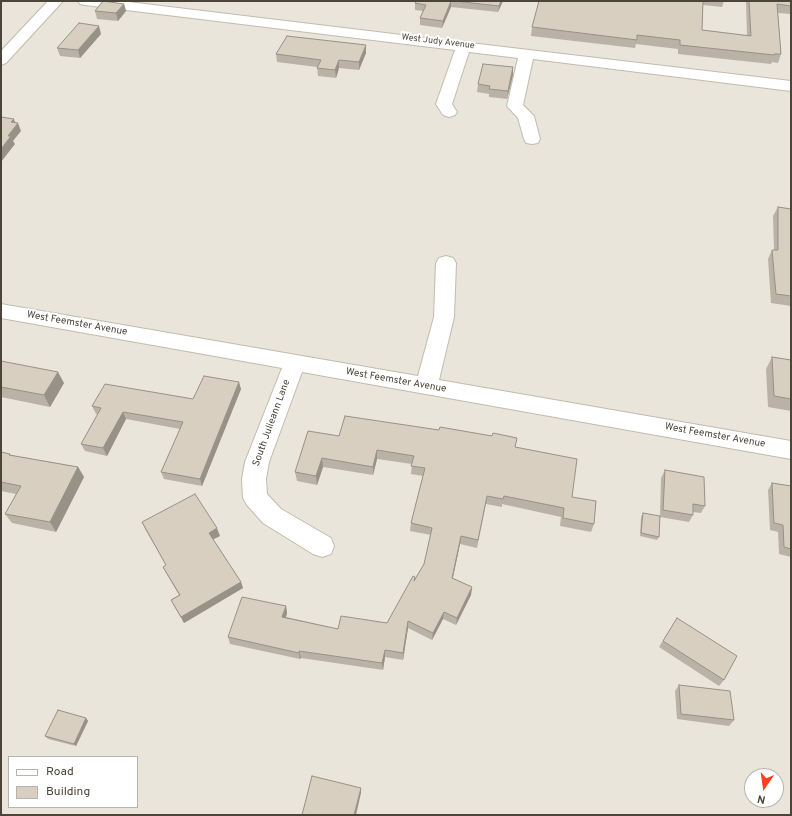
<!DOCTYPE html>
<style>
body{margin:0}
#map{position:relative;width:792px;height:816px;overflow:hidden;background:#f6f3ec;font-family:Overpass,sans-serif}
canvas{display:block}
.frame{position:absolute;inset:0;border:2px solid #4b4439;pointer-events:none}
.legend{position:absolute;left:8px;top:756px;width:130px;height:52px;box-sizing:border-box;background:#fff;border:1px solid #b7b4b0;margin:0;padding:5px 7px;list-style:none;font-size:12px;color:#4b4439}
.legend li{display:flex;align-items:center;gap:8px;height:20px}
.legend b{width:20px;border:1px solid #b7b4b0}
.north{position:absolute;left:744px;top:768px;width:40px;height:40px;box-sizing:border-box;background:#fff;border:1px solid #b7b4b0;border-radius:50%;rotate:193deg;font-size:11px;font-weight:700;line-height:16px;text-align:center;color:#4b4439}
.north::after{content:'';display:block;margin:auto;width:14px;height:18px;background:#fc3f1d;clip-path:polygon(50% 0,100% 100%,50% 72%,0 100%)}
</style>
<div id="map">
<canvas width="792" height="816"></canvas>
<div class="frame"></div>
<ul class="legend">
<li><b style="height:5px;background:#fff"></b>Road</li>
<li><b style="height:11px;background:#d8cfc1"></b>Building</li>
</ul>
<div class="north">N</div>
</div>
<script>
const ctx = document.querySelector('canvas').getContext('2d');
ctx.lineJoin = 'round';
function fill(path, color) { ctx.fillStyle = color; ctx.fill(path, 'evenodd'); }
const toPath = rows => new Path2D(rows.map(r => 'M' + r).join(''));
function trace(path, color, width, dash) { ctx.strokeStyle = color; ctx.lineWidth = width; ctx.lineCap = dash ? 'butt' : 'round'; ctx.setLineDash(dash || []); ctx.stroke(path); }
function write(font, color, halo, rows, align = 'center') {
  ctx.font = font + ' Overpass,sans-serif'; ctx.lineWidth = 4; ctx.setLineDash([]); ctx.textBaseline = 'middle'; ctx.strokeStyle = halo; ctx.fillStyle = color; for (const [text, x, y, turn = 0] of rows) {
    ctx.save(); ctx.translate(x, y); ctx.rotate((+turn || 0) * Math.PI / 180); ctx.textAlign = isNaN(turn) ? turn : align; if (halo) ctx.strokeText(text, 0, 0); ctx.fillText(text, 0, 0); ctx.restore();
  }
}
const residential = toPath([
 [1,1,791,1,791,815,1,815],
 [9,757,137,757,137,807,9,807],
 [752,776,776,776,776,800,752,800]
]);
const minor = toPath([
 [48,1,63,1,6,63,1,65,1,51,48,1],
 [78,1,120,1,460,42,464,41,470,43,791,81,791,91,533,59,523,105,534,116,540,139,538,143,532,144,526,143,524,139,518,118,507,106,518,58,469,52,452,104,457,112,455,115,449,117,443,115,436,104,455,50,85,5,80,4,78,1],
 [446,256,453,258,456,263,454,317,439,380,791,441,791,459,302,372,269,462,266,479,267,494,281,509,331,538,334,546,331,554,322,557,313,554,263,523,247,505,243,498,242,479,245,462,282,368,1,318,1,304,418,376,434,317,436,263,439,258,446,256]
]);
const wall = toPath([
 [416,1,503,1,498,12,451,7,442,28,420,25,420,18,423,11,415,10,415,3],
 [539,1,724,1,722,7,703,5,702,30,747,36,746,1,791,1,791,14,778,13,781,54,778,63,772,62,771,64,678,54,678,49,636,44,635,48,531,36,532,27],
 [124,4,126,11,118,21,97,19,95,11],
 [101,34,80,58,60,56,57,48],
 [366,53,359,70,339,68,336,78,318,76,317,67,277,62,276,54],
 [513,67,513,75,507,99,489,97,489,94,477,92,478,84],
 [778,207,791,209,791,306,771,303,768,259,772,250,774,250,773,216],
 [772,357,791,360,791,411,768,407,766,369],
 [1,361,64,383,50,407,1,397],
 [241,389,202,486,164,479,161,472,180,429,126,419,107,456,85,451,81,444,98,414,96,414,92,406,193,399],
 [339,436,515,447,572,497,594,524,591,532,560,526,561,517,502,504,502,507,486,504,477,548,460,544,453,578,472,587,471,595,456,625,443,619,432,640,408,628,403,660,385,657,383,670,301,658,300,659,230,644,228,637,286,606,287,613,286,617,338,629,387,623,415,577,415,580,424,564,431,535,410,531,411,523,423,476,411,474,412,464,377,459,373,475,323,467,317,485,297,481,295,472],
 [1,452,10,454,11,455,78,467,84,477,56,532,12,523,5,514,16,494,1,491],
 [665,470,705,506,701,513,693,512,693,515,689,522,660,517,661,478],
 [772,483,791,486,791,557,779,554,778,532,770,530,768,490],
 [643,513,659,537,657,540,640,536,641,517],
 [142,522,220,536,213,539,241,582,243,588,184,623,174,606,171,600,179,595,166,573,163,567,166,565,145,529],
 [677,618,724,680,719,686,659,647],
 [679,685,734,720,729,726,677,719,675,691],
 [86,718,88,721,76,746,48,739,45,736]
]);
const shadedWall = toPath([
 [451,1,451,7,442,28,443,21],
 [501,1,503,1,498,12,499,6],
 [124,4,126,11,118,21,116,13],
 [99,26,101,34,80,58,78,50],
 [366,45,366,53,359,70,359,62],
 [339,60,339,68,336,78,335,70],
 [513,67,513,75,507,99,508,91],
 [14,119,16,125,18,123,21,131,13,141,15,144,1,162,1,149,8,136,11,122],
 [58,372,64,383,50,407,44,395],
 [239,382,241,389,202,486,200,479],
 [123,412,126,419,107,456,103,448],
 [377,450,377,459,373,475,373,467],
 [322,458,323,467,317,485,316,476],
 [78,467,84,477,56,532,50,522],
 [217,528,220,536,212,540,209,533],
 [461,536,460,544,451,586,452,578],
 [241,582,243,588,184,623,181,617],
 [472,587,471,595,456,625,457,618],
 [286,606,287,613,284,624,282,617],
 [444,612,443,619,432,640,433,633],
 [408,621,408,628,403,660,403,653],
 [385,650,385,657,383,670,382,663],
 [299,651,301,658,300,659,299,653],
 [86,718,88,721,76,746,74,744],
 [361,788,361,793,356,815,354,815]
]);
const building = toPath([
 [103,1,124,4,116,13,95,11,103,1],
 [416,1,451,1,443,21,420,18,426,5,415,3,416,1],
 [454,1,501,1,499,6,454,1],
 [539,1,703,1,702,30,751,36,749,1,791,1,791,6,777,4,781,54,774,54,774,55,680,45,680,40,637,35,637,40,532,27,539,1],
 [79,23,99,26,78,50,57,48,79,23],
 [287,36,366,45,359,62,339,60,335,70,317,68,321,60,276,54,287,36],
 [483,64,513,67,508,91,489,89,490,86,478,84,483,64],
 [1,117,14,119,11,122,18,123,8,136,11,136,1,149,1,117],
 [778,207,791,209,791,296,776,294,772,250,778,250,778,207],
 [772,357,791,360,791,399,774,396,772,357],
 [1,361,58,372,44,395,1,387,1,361],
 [204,376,239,382,200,479,161,472,183,422,123,412,103,448,81,444,101,408,92,406,105,384,193,399,204,376],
 [345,416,439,430,440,427,492,436,493,433,517,438,515,447,577,459,572,497,596,501,594,524,563,518,564,508,504,496,503,499,487,496,478,540,461,536,452,578,472,587,457,618,444,612,433,633,408,621,403,653,385,650,382,663,299,651,299,653,228,637,242,597,286,606,282,617,338,629,341,616,387,623,413,576,415,577,414,581,424,564,432,528,411,523,425,468,411,466,414,456,377,450,373,467,322,458,316,476,295,472,308,431,339,436,345,416],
 [1,452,10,454,9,455,78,467,50,522,5,514,21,486,1,482,1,452],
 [665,470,704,477,705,506,693,504,693,515,663,510,665,470],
 [772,483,791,486,791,549,784,547,783,525,774,523,772,483],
 [195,494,217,528,209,533,241,582,181,617,171,600,180,595,163,567,166,565,142,522,195,494],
 [643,513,660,516,659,537,641,533,643,513],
 [677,618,737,656,724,680,663,641,677,618],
 [679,685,730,691,734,720,681,714,679,685],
 [58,710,86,718,74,744,45,736,58,710],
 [312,776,361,788,354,815,302,815,312,776]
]);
const farStreetnames = [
 ["West Judy Avenue",438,42,7]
];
const streetNames = [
 ["West Feemster Avenue",77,324,10],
 ["West Feemster Avenue",396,381,10],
 ["South Julieann Lane",272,423,-70],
 ["West Feemster Avenue",715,436,10]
];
fill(residential, '#eae5da');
trace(minor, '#c2bbae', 2);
fill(minor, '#fff');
fill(wall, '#bab2a6');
fill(shadedWall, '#979187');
fill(building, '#d8cfc1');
trace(building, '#979187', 1);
write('9px', '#4b4439', '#fff', farStreetnames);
write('10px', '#4b4439', '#fff', streetNames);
</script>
